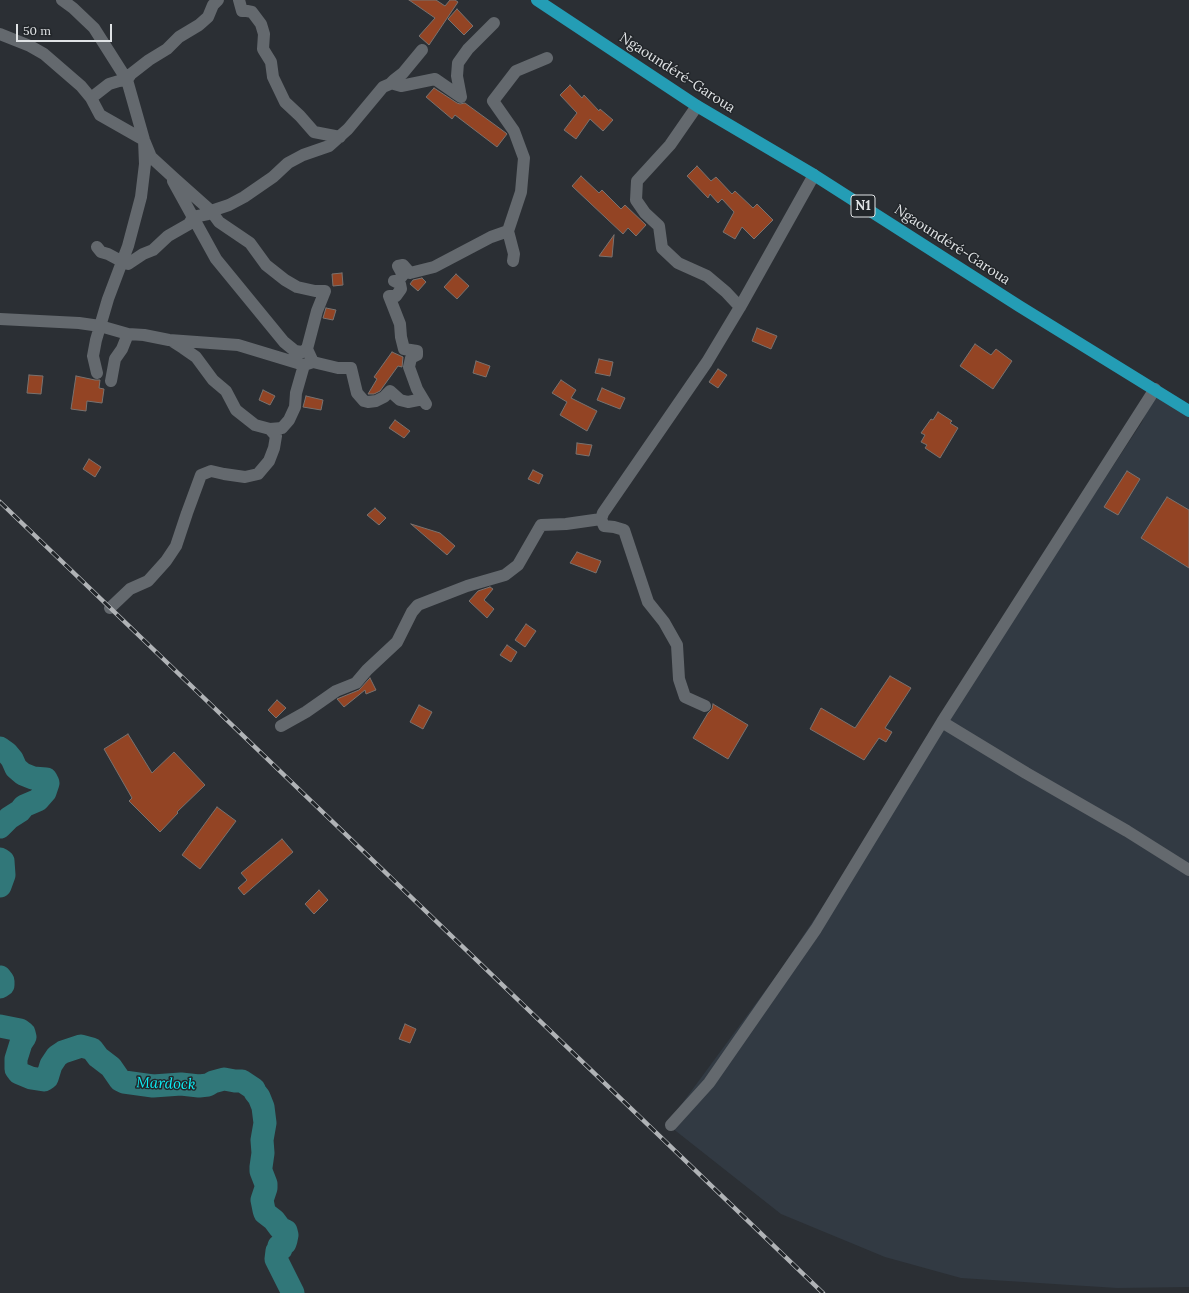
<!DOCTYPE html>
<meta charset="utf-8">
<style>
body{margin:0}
#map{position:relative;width:1189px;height:1293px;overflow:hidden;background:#2b2f34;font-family:Lora,serif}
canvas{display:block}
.scale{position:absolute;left:16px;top:24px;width:96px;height:18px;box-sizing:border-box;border:2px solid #e0e3e5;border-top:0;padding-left:5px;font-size:12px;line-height:14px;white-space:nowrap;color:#e0e3e5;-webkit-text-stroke:3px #22262a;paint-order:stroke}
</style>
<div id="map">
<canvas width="1189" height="1293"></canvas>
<div class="scale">50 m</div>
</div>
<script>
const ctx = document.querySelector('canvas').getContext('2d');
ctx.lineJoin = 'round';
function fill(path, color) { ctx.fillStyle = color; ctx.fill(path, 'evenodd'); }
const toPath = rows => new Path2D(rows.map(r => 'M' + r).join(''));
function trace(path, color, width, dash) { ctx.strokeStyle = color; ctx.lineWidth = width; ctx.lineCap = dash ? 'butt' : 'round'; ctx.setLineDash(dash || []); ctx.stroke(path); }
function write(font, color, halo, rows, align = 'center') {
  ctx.font = font + ' Lora,serif'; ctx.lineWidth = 3; ctx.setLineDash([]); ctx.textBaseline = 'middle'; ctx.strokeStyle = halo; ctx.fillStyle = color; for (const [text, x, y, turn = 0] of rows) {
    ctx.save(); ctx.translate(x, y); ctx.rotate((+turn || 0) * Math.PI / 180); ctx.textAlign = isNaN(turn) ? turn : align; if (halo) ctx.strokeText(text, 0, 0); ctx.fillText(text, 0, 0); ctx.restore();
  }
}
const built = toPath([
 [1155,389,1189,411,1189,1287,1117,1288,961,1278,885,1257,781,1214,667,1124,779,972,889,807,1142,422]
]);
const river = toPath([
 [0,748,7,753,12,759,16,768,23,774,33,778,46,779,48,783,45,792,38,800,24,806,20,811,9,818,0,827],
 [0,859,3,861,4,875,0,886],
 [0,977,3,981,3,985,0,987],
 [0,1026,20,1030,24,1033,25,1037,21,1043,16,1059,16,1069,19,1073,31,1078,44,1080,47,1078,51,1065,57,1056,63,1052,81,1046,92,1049,98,1057,111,1067,120,1080,124,1082,153,1086,181,1084,199,1086,208,1085,213,1082,224,1079,235,1081,242,1081,254,1089,255,1092,259,1097,263,1107,265,1123,262,1140,263,1153,261,1167,261,1171,266,1184,266,1188,262,1200,264,1210,265,1213,274,1220,280,1228,286,1231,287,1235,286,1240,285,1243,279,1246,281,1249,277,1251,276,1259,293,1293]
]);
const building = toPath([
 [409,0,436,0,445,6,450,0,455,0,458,2,429,45,419,36,435,18,409,0],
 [457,9,473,26,464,35,448,19,457,9],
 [570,85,582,98,584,95,599,111,600,109,613,120,603,131,590,119,576,139,564,130,577,113,560,95,570,85],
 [434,88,457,103,460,104,465,103,506,133,507,134,497,147,455,115,452,119,426,97,434,88],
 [697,166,711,181,716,177,732,194,735,191,753,208,757,204,773,220,754,239,742,227,735,239,723,232,734,212,722,199,718,203,710,194,708,198,687,176,697,166],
 [581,176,599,193,602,190,621,209,625,205,646,225,636,236,628,228,623,234,572,186,581,176],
 [614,235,612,257,599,256,614,235],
 [342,273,343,285,333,286,332,274,342,273],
 [456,274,469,286,457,299,444,287,456,274],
 [422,278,426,282,418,291,410,284,413,280,422,278],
 [326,308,336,310,333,320,323,318,326,308],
 [757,328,777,336,771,349,752,341,757,328],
 [975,344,991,355,996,349,1012,361,993,389,960,366,975,344],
 [392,352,403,357,402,367,398,366,380,391,374,394,368,394,377,379,374,377,392,352],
 [599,359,613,362,610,376,595,373,599,359],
 [476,361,490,366,486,377,473,373,476,361],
 [718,369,727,375,718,388,709,382,718,369],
 [29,375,43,376,41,394,27,393,29,375],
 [76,376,95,380,100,380,99,388,104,389,102,403,87,401,86,411,71,409,76,376],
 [561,380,576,390,571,398,597,411,587,431,560,415,567,402,552,393,561,380],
 [602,388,625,398,620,409,597,400,602,388],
 [263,390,275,396,270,405,259,400,263,390],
 [306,396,323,400,321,410,303,407,306,396],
 [938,412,952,421,950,423,958,428,940,458,925,448,927,445,921,442,925,435,921,433,931,419,933,420,938,412],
 [395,420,410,431,404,438,389,428,395,420],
 [577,443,592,445,589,456,576,454,577,443],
 [89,459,101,467,95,477,83,469,89,459],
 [533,470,543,475,539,484,528,479,533,470],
 [1127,471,1140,479,1118,515,1104,507,1127,471],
 [1167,497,1189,510,1189,568,1141,538,1167,497],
 [375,508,386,518,379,525,367,515,375,508],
 [411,524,440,533,455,546,447,555,411,524],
 [577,552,601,561,596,573,570,563,577,552],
 [490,587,493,589,484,600,494,609,487,618,469,601,478,591,490,587],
 [526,624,536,631,525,647,515,640,526,624],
 [507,645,517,652,511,662,500,655,507,645],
 [890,676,911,688,885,728,892,732,886,742,879,738,864,760,810,729,821,708,855,728,890,676],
 [370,678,376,690,366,694,365,690,344,707,337,699,359,690,370,678],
 [277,700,286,708,276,718,268,710,277,700],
 [713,704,748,725,728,759,693,738,708,713,712,709,713,704],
 [419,705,432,712,423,729,410,722,419,705],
 [128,734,152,773,174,752,205,785,177,812,178,813,160,832,129,801,132,798,104,749,128,734],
 [217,807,236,821,200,869,182,855,217,807],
 [282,839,293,852,244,895,238,888,247,880,241,873,282,839],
 [319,890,328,900,314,914,305,904,319,890],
 [405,1024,416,1029,410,1043,399,1039,405,1024]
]);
const minor = toPath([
 [62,0,73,8,94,28,127,80,144,140,151,157,175,179,211,211,229,205,244,197,273,177,288,163,303,155,329,146,348,129,383,87,390,84,394,80,394,84,401,86,435,79,461,97,457,76,458,63,468,49,494,23],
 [239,0,242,11,247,11,252,12,261,24,264,34,263,49,271,62,273,77,285,102,300,116,314,132,340,137],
 [0,34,30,46,44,54,81,86,91,98,100,115,144,140,145,164,141,197,128,246,108,299,96,340,93,356,97,373],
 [394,80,403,73,422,50],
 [91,98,109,84,119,81,127,80,131,74,149,60,167,49,179,37,199,25,208,17,213,5,218,0],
 [697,106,670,145,637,181,636,200,645,213,659,226,662,248,678,263,707,276,726,292,740,307],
 [173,181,216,259,284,342,295,351,302,352,307,349],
 [508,231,514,254,513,261],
 [97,247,101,252,108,254,123,262,128,264,143,254,153,250,168,236,189,224,193,217,208,214,211,211,219,222,250,243,266,265,285,280,297,287,315,291,325,291,317,311,307,349,313,362],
 [0,319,79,323,100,326,128,334,144,335,169,340,238,345,304,365,313,362,338,368,351,368,357,393,364,401,368,402,376,401,384,397,390,391,400,400,408,402,423,399,426,404],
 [172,341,183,348,196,357,213,380,226,391,236,410,255,425,270,429,282,428,289,420,295,407,296,393,304,365],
 [111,381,115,359,122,349,128,334],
 [423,399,417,389,409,367,411,358,417,355,417,351,404,349,401,337,400,324,389,296,396,296,401,289,400,284,394,281,398,281,403,275,398,266,403,265,410,273,434,267,491,237,508,231,521,192,524,158,514,131,493,101,516,71,547,58],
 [110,608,130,589,148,581,166,561,176,546,187,513,201,475,211,471,224,474,245,477,258,474,269,461,274,448,276,436,270,429],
 [705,706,685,697,679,679,677,645,664,622,648,602,624,530,614,527,604,526,601,519,603,513,707,362,740,307,814,175],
 [942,722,1026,773,1127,831,1189,870],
 [281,726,306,712,336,691,356,683,367,670,397,642,412,612,418,605,467,586,505,575,518,565,541,525,566,524,601,519],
 [671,1125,709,1083,816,929,942,722,1155,389]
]);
const highway = toPath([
 [537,0,697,106,814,175,1019,306,1189,411]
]);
const rail = toPath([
 [0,502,823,1293]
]);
const shields = [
 [863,206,24]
];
const shieldNames = [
 ["N1",863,206]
];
const streetNames = [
 ["Ngaoundéré-Garoua",677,73,33],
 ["Ngaoundéré-Garoua",952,245,33]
];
const waterNames = [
 ["Mardock",166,1084,2]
];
fill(built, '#323a43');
trace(river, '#317779', 23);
fill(building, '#934424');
trace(building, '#79726f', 1);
trace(minor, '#64696e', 12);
trace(highway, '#249db5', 12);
trace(rail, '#b0b3b6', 4.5);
trace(rail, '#22262a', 3, [9]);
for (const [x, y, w] of shields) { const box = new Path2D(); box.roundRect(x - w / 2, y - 11, w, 22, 3); ctx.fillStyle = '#22262a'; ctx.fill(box); trace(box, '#e0e3e5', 1); }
write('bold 13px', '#e0e3e5', null, shieldNames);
write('14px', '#e0e3e5', '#22262a', streetNames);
write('italic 15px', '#0beef4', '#22262a', waterNames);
</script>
